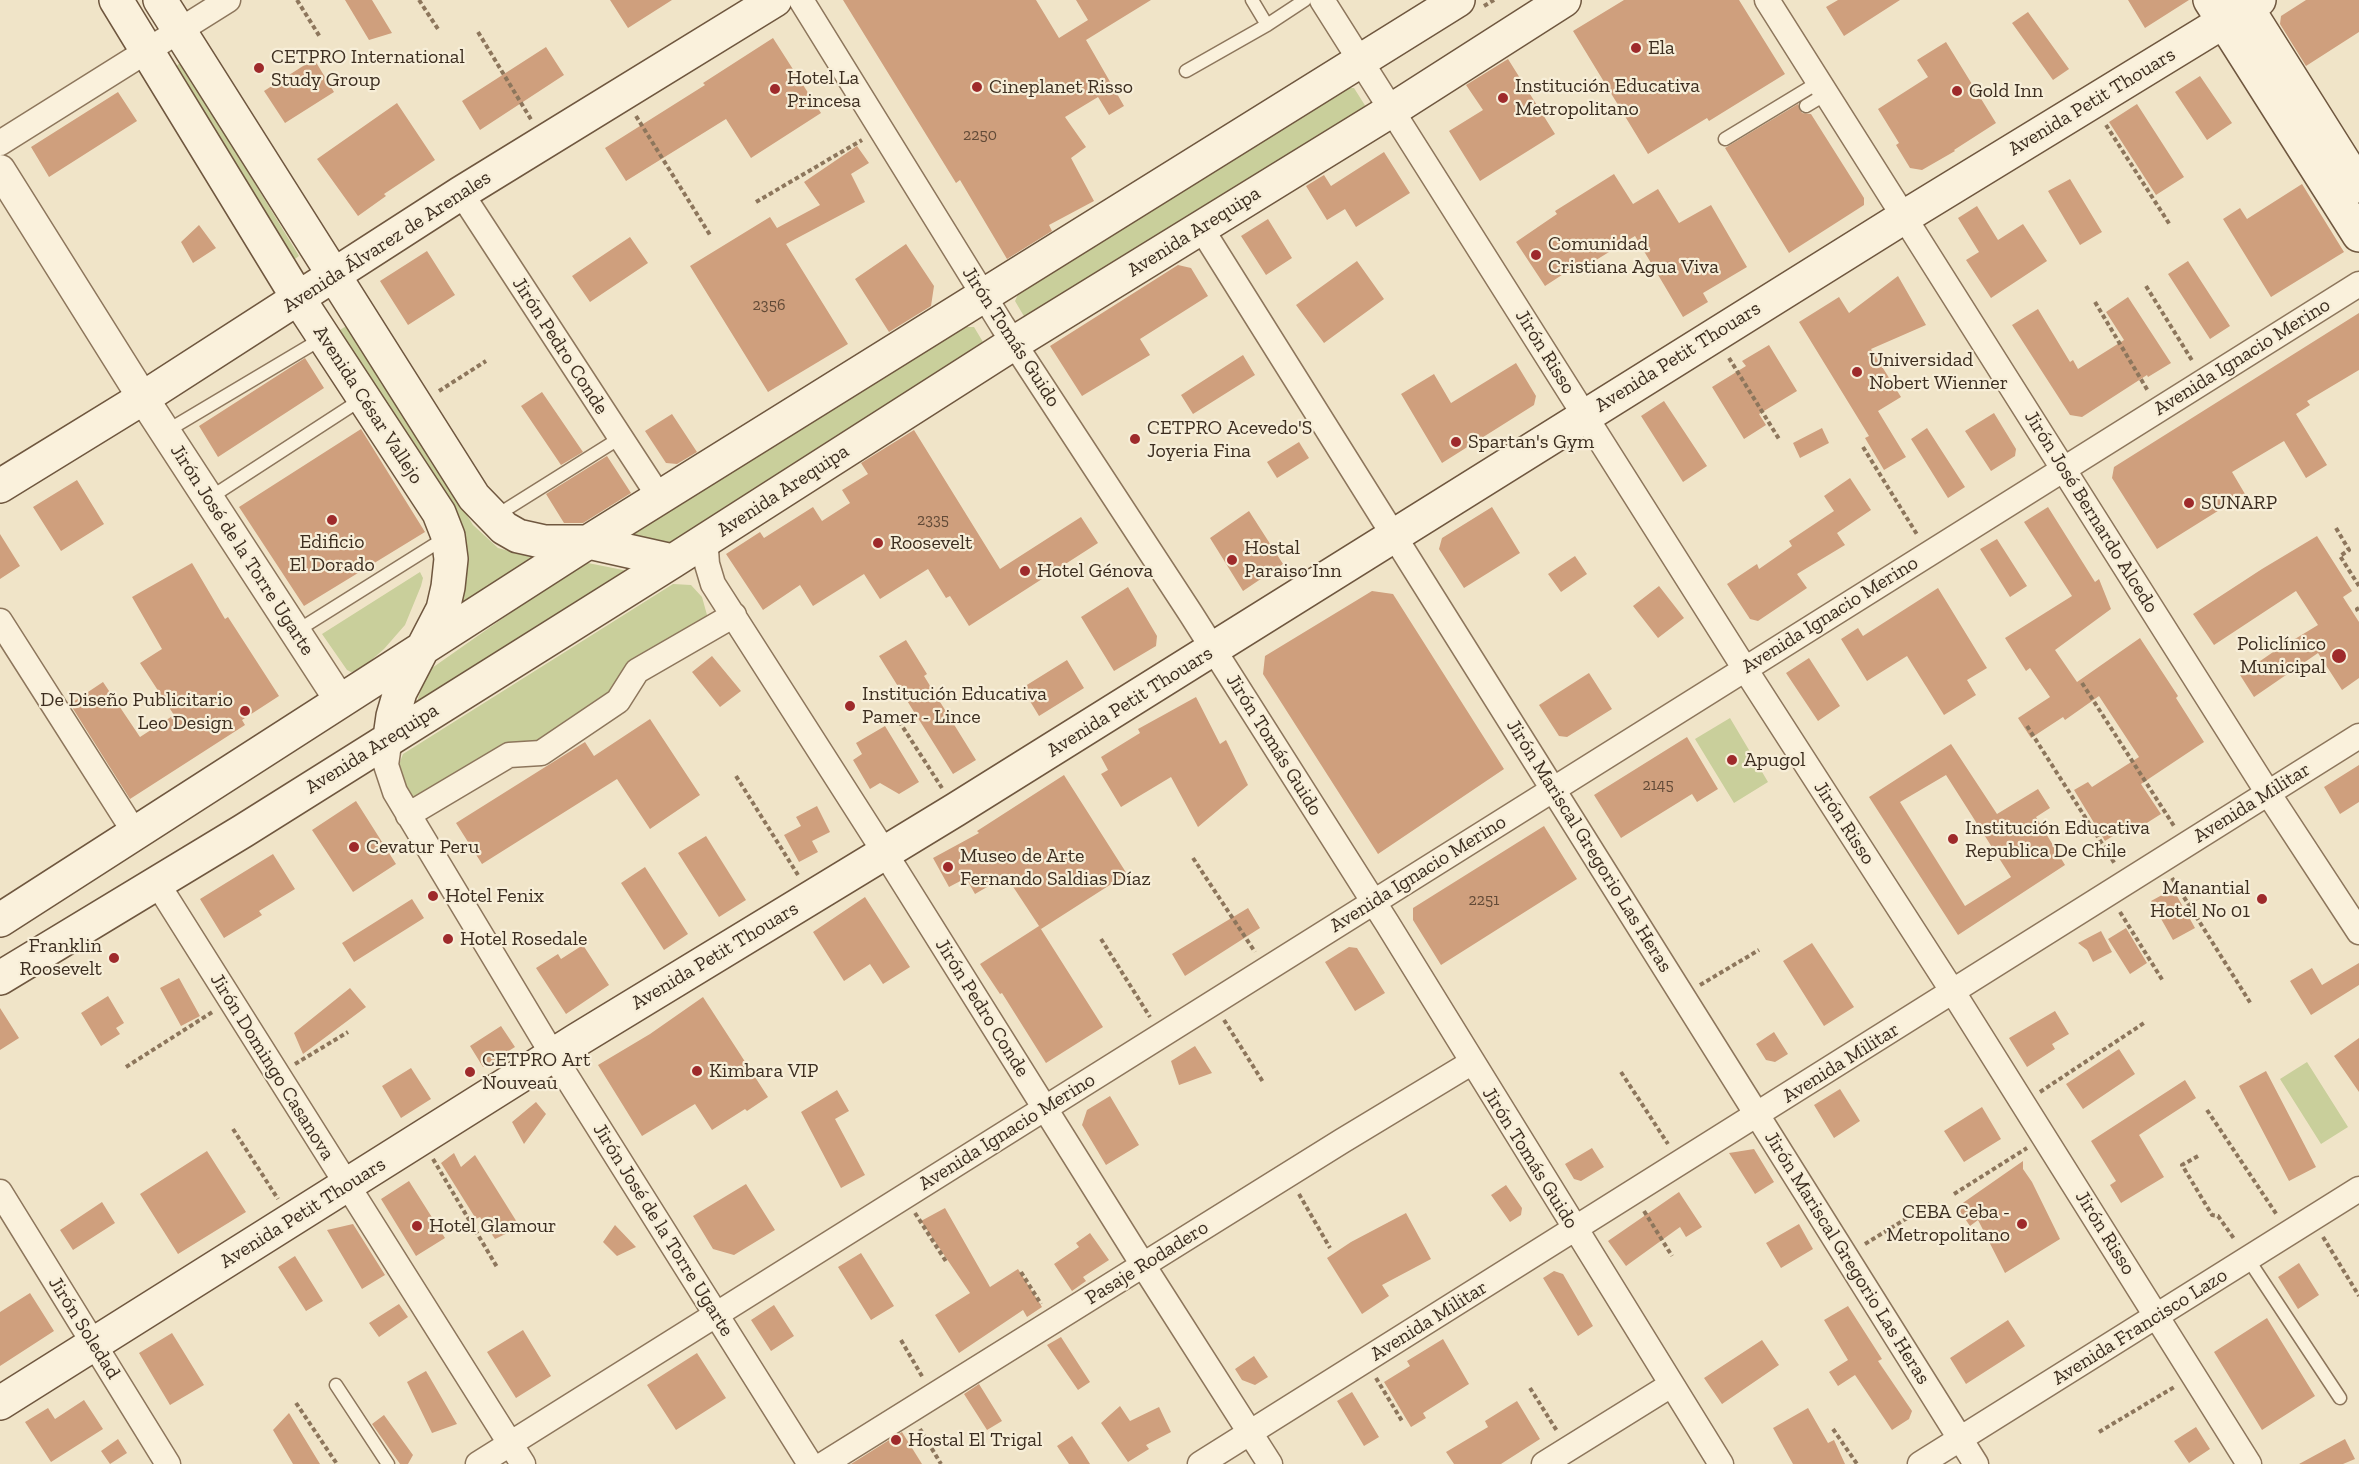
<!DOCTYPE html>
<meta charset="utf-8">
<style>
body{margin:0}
canvas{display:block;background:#f0e4c8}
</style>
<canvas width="2359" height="1464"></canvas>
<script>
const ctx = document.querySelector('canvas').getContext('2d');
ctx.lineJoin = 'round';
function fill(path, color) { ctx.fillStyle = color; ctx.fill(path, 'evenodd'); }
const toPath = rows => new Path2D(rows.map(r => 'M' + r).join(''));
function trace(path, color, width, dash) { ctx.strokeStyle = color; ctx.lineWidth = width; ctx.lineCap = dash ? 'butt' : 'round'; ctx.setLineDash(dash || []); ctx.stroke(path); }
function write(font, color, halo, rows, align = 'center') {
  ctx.font = font + ' "Zilla Slab",serif'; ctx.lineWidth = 4.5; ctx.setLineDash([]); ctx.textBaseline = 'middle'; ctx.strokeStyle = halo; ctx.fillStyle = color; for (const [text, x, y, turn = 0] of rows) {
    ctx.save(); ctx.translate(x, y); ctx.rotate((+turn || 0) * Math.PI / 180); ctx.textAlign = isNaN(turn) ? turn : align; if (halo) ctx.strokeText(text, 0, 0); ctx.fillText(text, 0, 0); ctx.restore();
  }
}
const green = toPath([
 [181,62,299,256,287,265,171,71],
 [1341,88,1354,88,1366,107,1025,318,1015,301,1019,292],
 [348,325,473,525,498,548,538,559,458,606,461,582,335,333],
 [959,327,974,327,983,342,976,356,668,551,627,540,670,507],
 [583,562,638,573,412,716,423,684,432,668],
 [420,572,423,578,421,586,405,625,384,649,368,663,356,671,351,672,347,670,322,634],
 [673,584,691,585,702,597,707,615,698,628,613,695,541,744,422,798,409,795,397,770,403,754],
 [1730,718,1768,782,1734,803,1695,739],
 [2307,1062,2348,1127,2321,1144,2280,1079]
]);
const building = toPath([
 [345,0,372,0,392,33,369,40],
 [610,0,672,0,628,28],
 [843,0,1036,0,1059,38,1088,20,1076,0,1151,0,1086,40,1124,106,1109,115,1098,97,1065,117,1086,147,1071,158,1094,201,1049,225,1052,231,1007,259,960,180,956,183],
 [1624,0,1739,0,1785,74,1709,121,1707,118,1648,154,1573,31],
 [1838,0,1900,0,1844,36,1826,7],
 [2128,0,2189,0,2145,28],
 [2306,0,2359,0,2359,32,2306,66,2280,24,2281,16],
 [2028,12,2069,69,2053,80,2012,23],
 [773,38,821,113,751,158,726,119,626,181,605,148,705,85,703,83],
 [1946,42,1996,123,1954,150,1955,151,1922,170,1910,168,1896,145,1899,143,1878,109,1928,77,1917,60],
 [546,47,564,75,480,130,462,101],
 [314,59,334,92,285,123,264,91],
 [1508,59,1555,134,1480,181,1449,131,1483,110,1466,85],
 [2200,76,2232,123,2207,140,2175,92],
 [118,92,137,121,49,177,31,147],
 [397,103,435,160,384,194,386,196,358,216,317,159],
 [1798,104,1802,113,1811,114,1864,198,1864,205,1789,253,1725,148],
 [2137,104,2184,177,2156,195,2109,122],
 [857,146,869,163,851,174,865,202,786,244,848,344,768,392,690,266,770,217,777,228,820,205,804,182],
 [1384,152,1410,193,1356,227,1345,209,1327,220,1306,186,1324,175,1331,186],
 [1614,174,1633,204,1658,189,1679,223,1711,205,1747,267,1703,293,1708,302,1683,317,1635,236,1588,265,1585,260,1545,286,1516,242,1557,214,1555,211],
 [2070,179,2102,232,2080,245,2048,191],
 [2302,184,2344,252,2271,297,2223,219,2240,208,2247,219],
 [1977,206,1998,240,2023,224,2047,261,1991,298,1966,260,1979,252,1958,218],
 [1268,219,1292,258,1266,275,1241,236],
 [199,225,216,248,193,263,181,242],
 [630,237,648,263,590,302,572,276],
 [906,244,934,286,931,306,889,332,855,279],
 [427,251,455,295,408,325,380,281],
 [1357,261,1384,299,1324,343,1296,305],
 [2188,261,2230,326,2210,339,2168,274],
 [1178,265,1191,268,1208,296,1140,339,1150,355,1082,396,1050,346],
 [1898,276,1926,325,1871,349,1901,397,1878,411,1906,457,1884,470,1865,438,1869,436,1799,322,1839,297,1849,313],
 [2128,297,2171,363,2148,377,2147,375,2082,417,2070,415,2012,325,2038,309,2070,362,2073,360,2078,369,2124,340,2106,312],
 [2359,313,2359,370,2307,401,2310,405,2296,414,2327,465,2306,478,2284,441,2232,472,2245,494,2157,549,2112,478,2114,467],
 [1769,345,1797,391,1759,414,1766,425,1744,439,1712,387,1746,366,1742,361],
 [1243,355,1255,375,1193,414,1181,395],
 [305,358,324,388,218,457,199,426],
 [1516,363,1536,396,1534,405,1442,463,1401,394,1434,374,1451,403],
 [542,392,583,452,561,465,521,406],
 [1664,401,1707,466,1683,482,1641,416],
 [1994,413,2016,449,2015,456,1991,471,1965,431],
 [672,414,697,452,677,464,666,463,645,431],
 [1822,428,1829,443,1800,458,1793,443],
 [1927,428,1965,487,1948,498,1911,439],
 [361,429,425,532,304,606,239,507],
 [914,430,1000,569,1081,517,1098,543,969,626,950,596,946,598,928,569,880,599,864,574,813,606,800,585,763,610,726,554,760,532,764,538,813,507,822,521,850,503,842,490,868,474,861,463],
 [1299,442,1309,458,1277,478,1267,462],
 [607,456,631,493,583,523,564,523,546,494],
 [1850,478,1871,510,1837,533,1845,545,1797,574,1807,588,1758,621,1750,619,1727,584,1757,564,1759,569,1792,546,1789,541,1834,511,1824,496],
 [77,480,104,524,61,551,33,507],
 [1492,507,1520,553,1464,588,1439,549,1442,538],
 [2048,507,2095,582,2099,579,2111,609,2055,650,2077,682,2140,638,2178,696,2176,698,2204,742,2141,784,2161,814,2131,833,2127,827,2105,841,2074,790,2088,782,2092,787,2139,757,2099,696,2065,720,2063,717,2031,738,2018,718,2050,697,2030,668,2026,671,2005,638,2072,596,2024,522],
 [1249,511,1283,564,1243,591,1210,538],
 [0,534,20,566,0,579],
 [2317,536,2352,591,2343,597,2359,622,2359,678,2342,690,2318,653,2254,697,2240,675,2289,641,2290,642,2318,625,2296,591,2214,645,2193,614,2262,569],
 [1997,539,2027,586,2010,597,1980,549],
 [1575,556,1587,574,1561,592,1548,574],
 [192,563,225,619,228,617,279,696,242,720,245,725,130,799,70,704,103,682,140,737,174,715,140,663,162,649,132,597],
 [1659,586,1684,618,1658,638,1633,606],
 [1128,587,1157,636,1156,646,1114,671,1081,617],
 [1938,588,1987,668,1967,680,1976,695,1944,715,1907,656,1867,681,1841,639,1858,628,1863,636],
 [1372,591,1393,594,1504,769,1378,854,1263,674,1265,656],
 [906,640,927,674,924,676,976,760,953,774,879,656],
 [712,656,741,691,720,707,692,672],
 [1809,658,1840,706,1818,721,1786,673],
 [1067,660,1084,688,1039,716,1022,688],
 [1589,673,1612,709,1567,737,1559,736,1539,705],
 [1196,697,1220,744,1226,740,1248,785,1198,827,1171,777,1121,807,1101,774,1108,770,1101,757,1140,733,1138,729],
 [650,719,700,795,650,829,617,779,482,864,456,823,585,742,594,756],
 [885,726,919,782,899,794,880,783,870,789,853,760,862,754,856,743],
 [1687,737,1718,789,1697,802,1692,794,1621,838,1594,795],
 [1951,744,1997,814,2038,789,2050,808,2036,817,2065,865,1958,935,1869,797],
 [1946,775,2011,877,1965,906,1900,802],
 [2359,765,2359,802,2340,814,2324,787],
 [1064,775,1127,874,1041,929,1006,876,975,894,966,878,949,887,933,858,979,833,977,831],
 [356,801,396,864,353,892,312,830],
 [817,806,830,832,812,841,818,852,799,862,784,835,801,826,796,817],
 [1544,826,1577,879,1441,965,1413,920,1413,908],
 [706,836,746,900,719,917,678,853],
 [273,854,295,889,259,911,262,915,224,938,200,899],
 [645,867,688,934,664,950,621,883],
 [2173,889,2195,928,2173,940,2151,901],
 [865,897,910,967,883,984,870,964,844,981,813,932],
 [412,899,424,918,354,962,342,943],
 [1248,908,1260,928,1185,976,1172,954],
 [1039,926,1103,1027,1046,1063,1002,993,1000,994,980,964],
 [2126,928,2147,963,2130,974,2108,939],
 [2101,931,2112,952,2093,962,2087,950,2078,943],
 [1812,943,1854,1007,1824,1026,1783,961],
 [583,945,609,985,566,1014,536,968,558,954,561,959],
 [1349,947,1357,948,1385,993,1355,1011,1325,962],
 [2359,963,2359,985,2311,1015,2290,981,2312,968,2322,985],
 [179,978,200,1016,181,1026,160,988],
 [350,988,366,1007,303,1054,294,1033],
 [108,996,124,1023,116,1028,120,1034,101,1046,81,1013],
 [703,997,768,1097,747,1111,745,1109,712,1130,695,1104,642,1136,598,1065,650,1034],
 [0,1008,19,1038,0,1050],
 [2055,1011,2069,1034,2052,1044,2055,1049,2027,1067,2009,1038],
 [501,1026,515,1047,483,1067,470,1046],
 [1774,1032,1788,1054,1775,1062,1766,1060,1756,1044],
 [2359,1038,2359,1092,2334,1056],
 [1195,1046,1212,1073,1179,1085,1171,1061],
 [2119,1049,2135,1074,2083,1109,2066,1084],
 [411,1068,431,1099,401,1118,382,1086],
 [2266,1071,2316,1167,2289,1181,2239,1086],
 [2185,1080,2196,1098,2139,1135,2164,1177,2121,1203,2110,1185,2116,1181,2091,1141],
 [1840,1089,1860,1121,1834,1138,1814,1105],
 [837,1090,849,1111,835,1119,865,1175,841,1188,801,1112],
 [1110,1096,1139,1145,1106,1165,1082,1125,1087,1110],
 [536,1102,546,1114,524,1144,512,1122],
 [1982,1107,2001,1139,1964,1162,1944,1131],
 [1592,1148,1604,1167,1581,1181,1574,1179,1565,1164],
 [1754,1149,1774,1182,1755,1194,1729,1153],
 [207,1151,246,1212,178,1254,140,1194],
 [454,1153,461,1167,475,1155,520,1227,495,1239,480,1217,476,1219,441,1163],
 [2023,1161,2023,1169,2032,1182,2060,1239,2005,1273,1978,1220,1970,1226,1957,1207],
 [409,1181,445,1238,416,1256,381,1199],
 [746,1184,775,1230,734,1255,713,1249,693,1216],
 [1506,1185,1522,1208,1521,1215,1510,1222,1491,1195],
 [1679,1192,1702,1227,1686,1237,1680,1227,1626,1266,1608,1241],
 [102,1202,115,1223,73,1250,60,1230],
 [945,1208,990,1287,1018,1269,1042,1307,1027,1317,1023,1310,959,1353,935,1315,970,1293,921,1221],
 [1406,1213,1431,1259,1382,1285,1389,1296,1362,1314,1327,1258,1351,1242],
 [353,1224,385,1275,362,1289,327,1230],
 [1799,1224,1813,1249,1781,1268,1766,1243],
 [615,1225,636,1247,617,1256,603,1242],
 [1090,1233,1109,1260,1083,1277,1086,1281,1072,1291,1054,1264,1079,1247,1076,1243],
 [861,1253,894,1306,871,1320,838,1267],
 [295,1256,323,1301,306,1311,278,1267],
 [2299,1263,2319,1295,2298,1309,2278,1277],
 [1554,1271,1563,1274,1593,1326,1578,1336,1543,1278],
 [30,1293,54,1331,0,1366,0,1312],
 [399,1304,408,1317,379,1337,369,1323],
 [774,1305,794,1336,771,1351,751,1320],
 [1848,1306,1882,1359,1878,1361,1912,1411,1909,1419,1892,1430,1855,1375,1838,1386,1829,1372,1848,1360,1824,1320],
 [2267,1318,2315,1396,2262,1430,2214,1352],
 [2008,1320,2025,1346,1966,1384,1950,1358],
 [523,1330,551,1376,516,1398,487,1352],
 [172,1333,204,1385,170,1405,139,1353],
 [1061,1337,1090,1382,1078,1390,1047,1345],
 [1443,1339,1469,1384,1423,1413,1426,1418,1411,1427,1384,1382,1410,1366,1407,1361],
 [1762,1340,1779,1365,1722,1404,1704,1378],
 [697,1353,726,1398,676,1430,647,1385],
 [1254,1356,1268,1377,1255,1385,1242,1380,1235,1369],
 [426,1371,457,1424,432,1433,407,1382],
 [979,1384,1002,1421,987,1430,964,1394],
 [1352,1392,1379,1437,1364,1446,1337,1401],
 [84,1400,103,1429,51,1462,25,1422,48,1408,55,1419],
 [1517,1401,1540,1439,1501,1464,1454,1464,1446,1452,1488,1427,1485,1421],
 [1120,1406,1130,1421,1159,1407,1171,1432,1146,1445,1149,1449,1128,1462,1101,1423],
 [1808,1408,1828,1443,1834,1440,1845,1464,1793,1464,1773,1428],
 [289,1413,320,1464,293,1464,273,1430],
 [384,1415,413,1455,408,1464,400,1464,372,1424],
 [2196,1427,2210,1449,2189,1463,2174,1441],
 [902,1432,922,1464,851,1464],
 [1072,1436,1082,1451,1090,1464,1069,1464,1057,1446],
 [118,1439,127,1453,110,1464,101,1451],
 [2345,1439,2355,1459,2343,1464,2299,1464]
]);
const path = toPath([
 [297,0,320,37],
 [419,0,438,29],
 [1484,6,1494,0],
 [478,32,532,121],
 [636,116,710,235],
 [2106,125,2170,225],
 [756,202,862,140],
 [2146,286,2193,362],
 [2095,302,2148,391],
 [1729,358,1779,439],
 [439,391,486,361],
 [1863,447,1918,536],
 [2336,528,2349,550,2340,556,2359,586],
 [2359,608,2357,609,2359,613],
 [2082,683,2174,826],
 [895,715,942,788],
 [2027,726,2115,864],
 [736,776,798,875],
 [1193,858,1255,952],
 [2172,878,2251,1004],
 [2120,912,2163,981],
 [1101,939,1150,1017],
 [1700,985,1759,950],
 [1224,1020,1263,1082],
 [295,1064,348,1032],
 [126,1067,214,1011],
 [1621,1072,1668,1144],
 [2040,1092,2144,1023],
 [2207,1110,2277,1215],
 [233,1129,278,1199],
 [2198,1156,2182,1165,2212,1215,2218,1216,2235,1240],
 [433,1159,497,1267],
 [1299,1194,1330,1248],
 [1954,1194,2027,1148],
 [1644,1211,1672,1256],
 [915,1213,947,1263],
 [2323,1237,2359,1296],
 [1865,1244,1930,1204],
 [1021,1272,1041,1304],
 [901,1340,923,1378],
 [1376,1378,1402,1421],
 [1530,1388,1557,1431],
 [296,1403,337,1464],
 [920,1429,941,1464],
 [1833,1429,1857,1464],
 [2099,1432,2176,1386]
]);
const service = toPath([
 [1252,0,1267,25],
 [1186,71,1267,25,1305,0],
 [1806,106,1826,94],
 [1725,139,1819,82],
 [165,432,323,338],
 [208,499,362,399],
 [494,517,620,438],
 [295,632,445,538],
 [2248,1259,2340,1398],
 [336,1385,388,1464]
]);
const minor = toPath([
 [801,0,1002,325,1191,614,1387,923,1721,1464],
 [1322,0,1745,669,1953,992,2249,1464],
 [1767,0,2268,793,2359,932],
 [0,143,228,0],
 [461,193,660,498],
 [1201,228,1976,1464],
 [708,538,706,550,707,564,713,584,885,853,1143,1265,1270,1464],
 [0,621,135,833],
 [390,737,386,765,395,792,553,1055,810,1464],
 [408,815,509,755,541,753,618,701,637,671,734,615],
 [157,883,523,1464],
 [0,1192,168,1464],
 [478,1464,2359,284],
 [824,1464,1342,1141,1471,1063],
 [1200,1464,2359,736],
 [1544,1464,1671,1385],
 [1920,1464,2359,1189]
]);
const tertiary = toPath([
 [0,170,143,398,341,702]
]);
const secondary = toPath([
 [116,0,298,298,439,513,448,536,451,559,448,587,443,609,400,692,393,716,390,737],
 [160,0,474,497,504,528,518,536,545,542,588,542,673,561],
 [2210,0,2359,235],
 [2242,0,2359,186],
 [0,486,143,398,461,193,775,0],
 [0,920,588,542,1458,0],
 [0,978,243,831,673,561,1014,343,1392,110,1564,0],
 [0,1403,577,1040,955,810,1904,217,2259,0]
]);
const markers = [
 [1636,48,6,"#9e2a2b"],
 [259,68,6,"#9e2a2b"],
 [977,87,6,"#9e2a2b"],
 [775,89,6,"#9e2a2b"],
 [1957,91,6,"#9e2a2b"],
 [1503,98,6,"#9e2a2b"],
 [1536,255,6,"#9e2a2b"],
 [1857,372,6,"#9e2a2b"],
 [1135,439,6,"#9e2a2b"],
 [1456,442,6,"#9e2a2b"],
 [2189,503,6,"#9e2a2b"],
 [332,520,6,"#9e2a2b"],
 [878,543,6,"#9e2a2b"],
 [1232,560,6,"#9e2a2b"],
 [1025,571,6,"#9e2a2b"],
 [2339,656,8,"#9e2a2b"],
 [850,706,6,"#9e2a2b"],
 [245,711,6,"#9e2a2b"],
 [1732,760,6,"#9e2a2b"],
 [1953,839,6,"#9e2a2b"],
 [354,847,6,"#9e2a2b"],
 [948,867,6,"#9e2a2b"],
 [433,896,6,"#9e2a2b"],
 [2262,899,6,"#9e2a2b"],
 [448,939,6,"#9e2a2b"],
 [114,958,6,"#9e2a2b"],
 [697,1071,6,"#9e2a2b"],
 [470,1072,6,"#9e2a2b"],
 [2022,1224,6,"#9e2a2b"],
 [417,1226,6,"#9e2a2b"],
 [896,1440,6,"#9e2a2b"]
];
const numberNames = [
 ["2250",980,135],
 ["2356",769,305],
 ["2335",933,520],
 ["2145",1658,785],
 ["2251",1484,900]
];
const poiNames = [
 ["Ela",1648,48],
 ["CETPRO International",271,57],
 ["Study Group",271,80],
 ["Hotel La",787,78],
 ["Princesa",787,101],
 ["Institución Educativa",1515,86],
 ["Metropolitano",1515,109],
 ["Cineplanet Risso",989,87],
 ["Gold Inn",1969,91],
 ["Comunidad",1548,244],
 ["Cristiana Agua Viva",1548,267],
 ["Universidad",1869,360],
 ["Nobert Wienner",1869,383],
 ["CETPRO Acevedo'S",1147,428],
 ["Joyeria Fina",1147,451],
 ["Spartan's Gym",1468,442],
 ["SUNARP",2201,503],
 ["Edificio",332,542,"center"],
 ["El Dorado",332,565,"center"],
 ["Roosevelt",890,543],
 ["Hostal",1244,548],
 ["Paraiso Inn",1244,571],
 ["Hotel Génova",1037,571],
 ["Policlínico",2326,644,"right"],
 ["Municipal",2326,667,"right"],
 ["Institución Educativa",862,694],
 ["Pamer - Lince",862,717],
 ["De Diseño Publicitario",233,700,"right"],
 ["Leo Design",233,723,"right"],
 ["Apugol",1744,760],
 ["Institución Educativa",1965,828],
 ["Republica De Chile",1965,851],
 ["Cevatur Peru",366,847],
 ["Museo de Arte",960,856],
 ["Fernando Saldias Díaz",960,879],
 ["Manantial",2250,888,"right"],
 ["Hotel No 01",2250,911,"right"],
 ["Hotel Fenix",445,896],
 ["Hotel Rosedale",460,939],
 ["Franklin",102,946,"right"],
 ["Roosevelt",102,969,"right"],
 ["CETPRO Art",482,1060],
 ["Nouveau",482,1083],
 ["Kimbara VIP",709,1071],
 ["CEBA Ceba -",2010,1212,"right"],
 ["Metropolitano",2010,1235,"right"],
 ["Hotel Glamour",429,1226],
 ["Hostal El Trigal",908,1440]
];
const streetNames = [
 ["Avenida Petit Thouars",2092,102,-31],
 ["Avenida Arequipa",1194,232,-32],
 ["Avenida Álvarez de Arenales",387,242,-33],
 ["Jirón Tomás Guido",1011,337,57],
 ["Jirón Pedro Conde",560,346,57],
 ["Jirón Risso",1545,352,58],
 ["Avenida Petit Thouars",1678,357,-32],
 ["Avenida Ignacio Merino",2242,357,-32],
 ["Avenida César Vallejo",368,405,57],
 ["Avenida Arequipa",783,491,-33],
 ["Jirón José Bernardo Alcedo",2091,512,58],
 ["Jirón José de la Torre Ugarte",242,550,57],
 ["Avenida Ignacio Merino",1830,615,-32],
 ["Avenida Petit Thouars",1130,702,-32],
 ["Jirón Tomás Guido",1274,745,58],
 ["Avenida Arequipa",372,749,-32],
 ["Avenida Militar",2252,803,-32],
 ["Jirón Risso",1844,823,57],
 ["Jirón Mariscal Gregorio Las Heras",1589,846,58],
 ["Avenida Ignacio Merino",1418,874,-32],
 ["Avenida Petit Thouars",715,956,-31],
 ["Jirón Pedro Conde",982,1008,58],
 ["Avenida Militar",1841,1063,-32],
 ["Jirón Domingo Casanova",272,1067,58],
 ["Avenida Ignacio Merino",1007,1132,-32],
 ["Jirón Tomás Guido",1530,1158,58],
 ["Avenida Petit Thouars",303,1213,-32],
 ["Jirón José de la Torre Ugarte",663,1230,58],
 ["Jirón Risso",2105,1233,58],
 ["Jirón Mariscal Gregorio Las Heras",1847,1258,58],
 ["Pasaje Rodadero",1147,1263,-32],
 ["Avenida Militar",1429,1321,-32],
 ["Avenida Francisco Lazo",2140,1327,-32],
 ["Jirón Soledad",84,1328,58]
];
fill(green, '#c9cf9b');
fill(building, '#cf9f7d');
trace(service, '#8d765c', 15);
trace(minor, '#8d765c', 27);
trace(tertiary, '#8d765c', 33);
trace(secondary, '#6f573f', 36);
trace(path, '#8d765c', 4, [4.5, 3]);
trace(service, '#faf1dc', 12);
trace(minor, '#faf1dc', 24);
trace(tertiary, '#faf1dc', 30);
trace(secondary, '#faf1dc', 33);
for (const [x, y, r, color] of markers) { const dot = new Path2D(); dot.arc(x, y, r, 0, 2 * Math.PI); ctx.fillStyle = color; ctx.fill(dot); trace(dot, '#f7eed8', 2); }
write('16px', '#624a37', null, numberNames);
write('20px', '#3d2e20', '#f7eed8', poiNames, 'left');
write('20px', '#3d2e20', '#f7eed8', streetNames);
</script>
